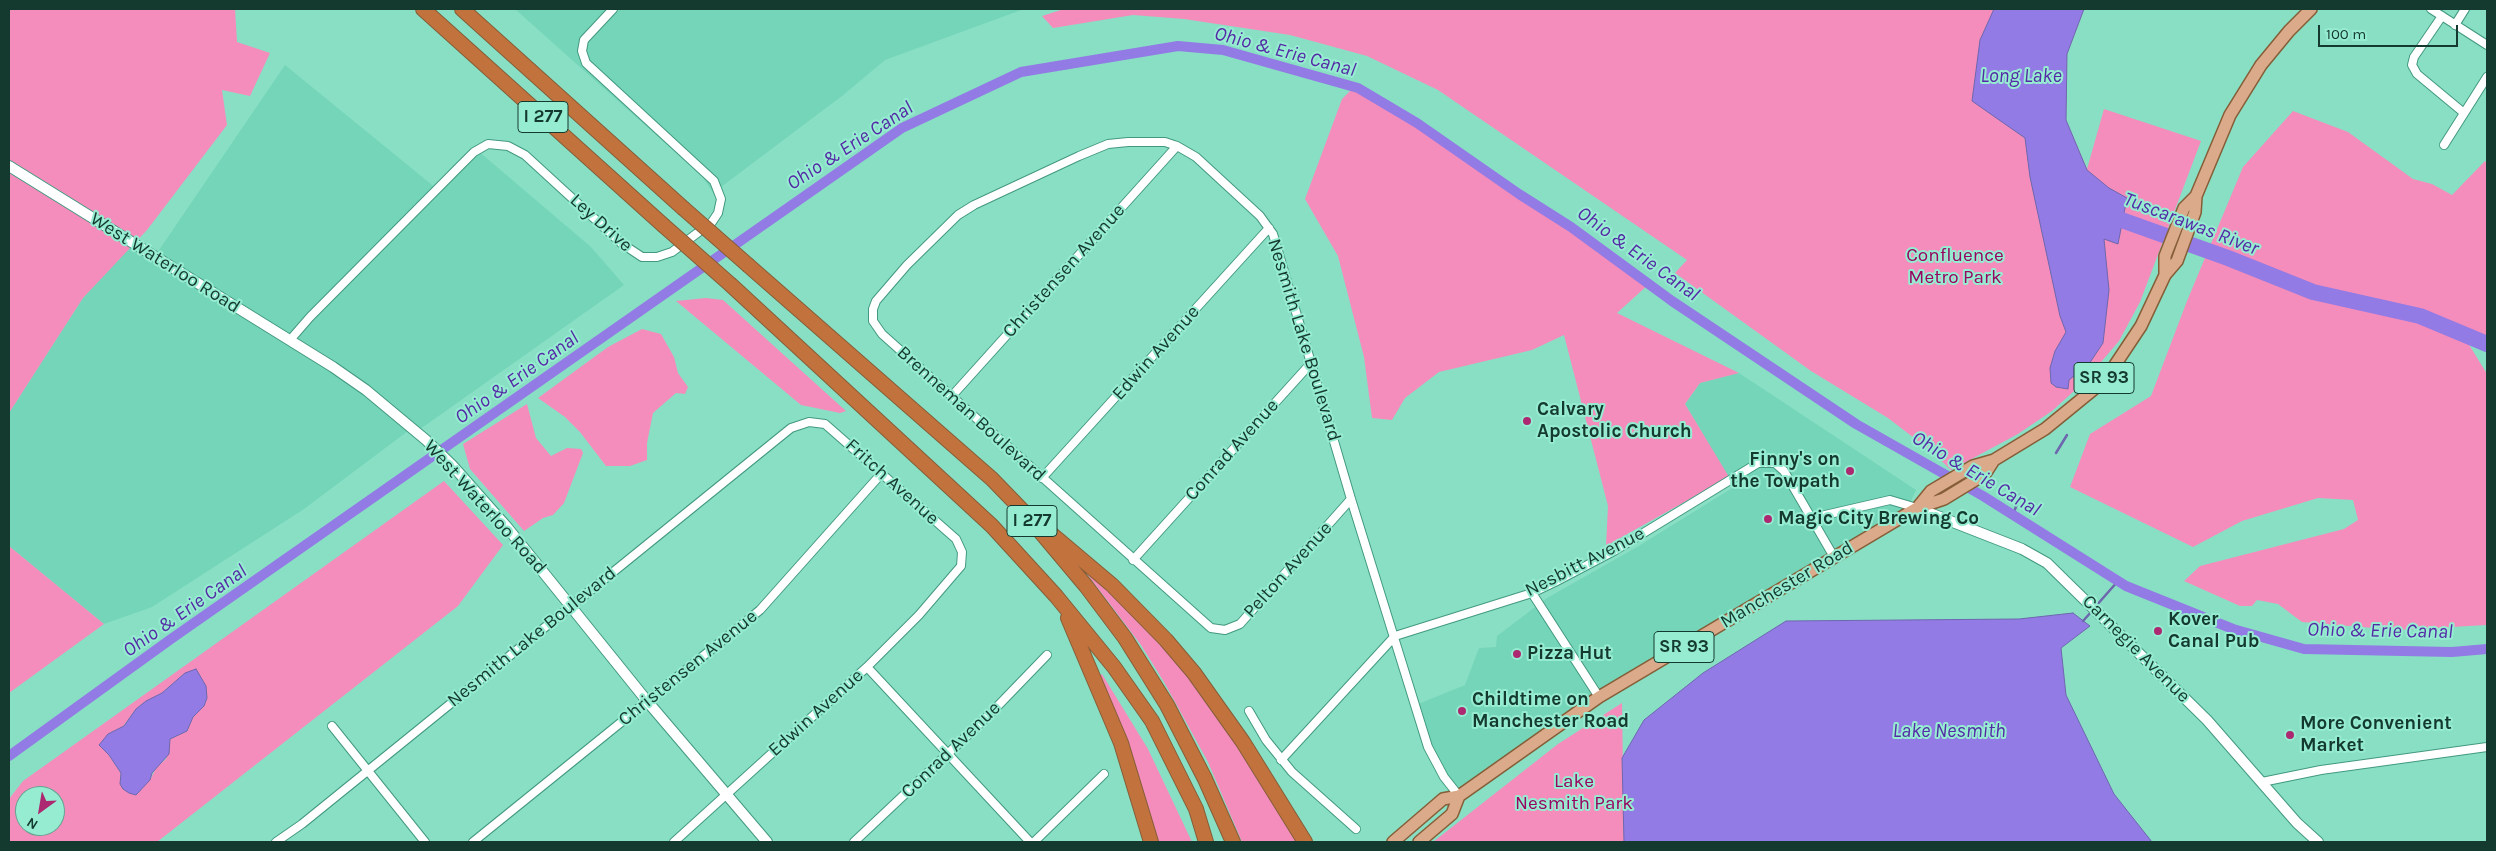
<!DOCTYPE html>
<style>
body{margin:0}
#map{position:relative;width:2496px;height:851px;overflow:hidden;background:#89dfc4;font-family:Karla,sans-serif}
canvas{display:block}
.frame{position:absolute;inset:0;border:10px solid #14392e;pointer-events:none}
.north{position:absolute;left:15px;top:786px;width:50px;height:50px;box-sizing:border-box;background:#96ecd1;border:1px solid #62a490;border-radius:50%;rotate:212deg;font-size:14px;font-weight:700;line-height:20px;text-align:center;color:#14392e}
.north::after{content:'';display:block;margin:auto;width:18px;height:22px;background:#ac2871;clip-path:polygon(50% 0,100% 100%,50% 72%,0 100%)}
.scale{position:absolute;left:2318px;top:25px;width:140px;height:22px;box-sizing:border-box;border:2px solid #14392e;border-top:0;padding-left:6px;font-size:15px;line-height:18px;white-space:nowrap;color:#14392e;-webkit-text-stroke:4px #96ecd1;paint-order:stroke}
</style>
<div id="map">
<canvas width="2496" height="851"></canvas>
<div class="frame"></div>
<div class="north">N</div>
<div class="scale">100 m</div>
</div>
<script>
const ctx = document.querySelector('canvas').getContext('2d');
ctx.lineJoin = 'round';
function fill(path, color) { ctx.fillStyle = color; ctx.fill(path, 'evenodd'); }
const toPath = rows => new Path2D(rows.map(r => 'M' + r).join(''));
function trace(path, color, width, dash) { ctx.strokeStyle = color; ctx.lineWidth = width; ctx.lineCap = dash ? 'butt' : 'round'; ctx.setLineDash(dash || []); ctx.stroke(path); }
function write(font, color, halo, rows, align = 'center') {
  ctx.font = font + ' Karla,sans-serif'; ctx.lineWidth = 4; ctx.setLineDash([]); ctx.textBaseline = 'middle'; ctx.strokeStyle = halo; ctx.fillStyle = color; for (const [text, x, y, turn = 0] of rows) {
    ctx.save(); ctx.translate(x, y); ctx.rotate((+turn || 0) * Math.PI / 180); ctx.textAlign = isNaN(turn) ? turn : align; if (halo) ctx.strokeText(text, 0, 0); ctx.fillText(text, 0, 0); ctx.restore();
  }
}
const built = toPath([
 [515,9,1024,9,885,60,842,96,713,193,702,176],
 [285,65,437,189,477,150,591,247,624,285,416,432,412,428,304,509,152,607,104,624,9,546,9,413,83,298,133,243,155,256],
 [1739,373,1916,490,1904,516,1599,697,1459,796,1444,777,1416,705,1465,685,1479,648,1496,647,1497,636,1547,598,1637,547,1734,487,1685,404,1700,383]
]);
const green = toPath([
 [9,9,235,9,237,42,270,53,250,96,222,90,227,125,147,230,83,298,9,413],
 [1064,9,2084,9,2067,54,2066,120,2087,169,2104,109,2201,141,2140,302,2119,341,2084,382,2052,411,2018,434,1951,470,1931,451,1888,418,1811,371,1675,273,1687,260,1438,90,1367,56,1290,35,1184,19,1133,15,1053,28,1042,16],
 [1354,87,1417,123,1568,225,1649,284,1617,313,1739,373,1700,383,1685,404,1729,477,1606,546,1608,506,1564,335,1532,350,1439,372,1405,398,1392,420,1372,418,1364,357,1338,256,1305,199,1342,99],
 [2293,111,2348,132,2413,179,2432,184,2452,195,2485,161,2487,164,2487,344,2471,337,2468,343,2487,374,2487,625,2397,630,2302,622,2278,604,2257,600,2252,606,2240,606,2184,581,2200,566,2344,529,2358,520,2353,500,2318,498,2242,521,2193,547,2070,487,2090,434,2151,396,2187,301,2243,167],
 [706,298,723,300,846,411,840,413,801,405,676,301],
 [642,329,661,334,674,357,678,373,688,387,685,394,676,393,653,413,647,443,647,460,630,466,606,466,580,432,565,417,538,398,608,347],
 [527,404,536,438,551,456,567,448,581,449,583,453,564,503,553,515,543,518,524,531,470,469,463,444],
 [444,481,503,545,458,606,157,842,9,842,9,799,23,781],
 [185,673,193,717,187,731,170,739,166,759,156,768,150,780,145,783,141,790,120,784,121,773,104,748,108,734,122,728,136,709,162,693],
 [25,796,55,796,55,826,25,826],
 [9,546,104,624,9,693],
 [1089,572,1161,643,1207,701,1244,753,1298,842,1242,842,1208,762,1164,682,1141,645,1087,574],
 [1102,674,1148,749,1192,842,1157,842,1099,676],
 [1622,703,1624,842,1433,842,1558,744]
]);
const water = toPath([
 [1994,9,2084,9,2067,54,2066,120,2087,170,2109,188,2127,198,2118,244,2104,239,2109,290,2103,343,2089,364,2069,380,2068,389,2056,387,2051,383,2050,368,2055,351,2066,332,2060,316,2030,177,2025,138,1972,101,1980,40,1994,9],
 [2073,613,2090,626,2061,648,2066,695,2114,794,2152,842,1624,842,1622,758,1644,720,1703,673,1786,621,2019,619,2073,613],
 [196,669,206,686,207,698,204,706,193,717,187,731,170,739,169,754,152,773,150,780,136,795,129,793,123,789,120,784,121,773,109,755,99,745,108,734,124,726,136,709,146,701,162,693,185,673,196,669]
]);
const stream = toPath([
 [2056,453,2067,435],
 [2013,515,2020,495],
 [2096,606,2118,581],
 [2083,621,2092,611]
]);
const canal = toPath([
 [9,756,171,639,902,128,1021,72,1178,46,1223,50,1358,88,1417,123,1519,194,1571,227,1672,301,1856,424,1983,496,2126,586,2233,629,2304,649,2452,652,2487,649]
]);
const river = toPath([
 [2102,213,2228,258,2313,292,2420,316,2487,344]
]);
const street = toPath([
 [2431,9,2487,45],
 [2442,16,2414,57,2412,65,2417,74,2464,113],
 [2455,25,2465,9],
 [2444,145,2487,77],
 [290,340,310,317,459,167,474,152,488,144,508,146,525,155,621,243,642,257,657,257,672,252,712,222,718,213,721,199,714,181,586,63,582,51,584,40,613,9],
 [951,397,1177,146],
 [1042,478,1269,228],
 [1351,499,1240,624,1225,630,1211,628,882,334,873,321,873,309,876,301,907,265,958,215,974,205,1079,156,1108,144,1128,142,1165,142,1177,146,1196,157,1260,216,1273,234,1351,499,1428,747,1444,777,1459,796],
 [1812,518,1890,500,1917,508],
 [1133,560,1312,362],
 [1532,593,1599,697],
 [867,667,1030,842],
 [1249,711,1266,740,1292,772,1356,829],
 [332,726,425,842],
 [1281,760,1395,636,1532,593,1555,582,1614,551,1758,463,1775,463,1784,471,1834,557],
 [2262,782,2321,770,2487,747],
 [276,842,302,824,791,428,809,422,825,424,956,539,962,552,961,566,919,615,867,667,674,842],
 [473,842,760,610,882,473],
 [854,842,990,714,1047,655],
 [1034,842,1104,774]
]);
const secondary = toPath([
 [9,166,333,367,366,390,426,440,452,465,506,526,647,701,767,842],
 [1917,508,2022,549,2047,563,2207,720,2297,823,2318,842]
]);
const primary = toPath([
 [2165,275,2165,256,2184,208,2196,196],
 [1918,507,1931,491,1973,466,1994,460,2045,429,2094,389,2115,365,2141,326,2165,275,2177,261,2195,212,2196,196,2230,115,2261,65,2289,31,2311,9],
 [1393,842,1443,799,1459,796,1599,697,1917,508,1944,499,1985,474,1994,460],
 [1419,842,1452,814,1459,796]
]);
const highway = toPath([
 [423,9,663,225],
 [462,9,683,208],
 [749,266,992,479,1023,511,1086,586,1125,638,1167,705,1205,779,1233,842],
 [731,285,992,526,1056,596,1114,667,1152,721,1196,809,1206,842],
 [1048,531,1112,585,1166,640,1194,673,1243,742,1305,842],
 [1068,618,1121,743,1151,842]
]);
const highwayBridge = toPath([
 [683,208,749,266],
 [663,225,731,285]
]);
const markers = [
 [1527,421,5,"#ac2871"],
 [1850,471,5,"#ac2871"],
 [1768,519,5,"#ac2871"],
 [2158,631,5,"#ac2871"],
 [1517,654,5,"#ac2871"],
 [1462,711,5,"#ac2871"],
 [2290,735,5,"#ac2871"]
];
const shields = [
 [543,117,50],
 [2104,378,60],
 [1032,521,50],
 [1684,647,60]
];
const shieldNames = [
 ["I 277",543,117],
 ["SR 93",2104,378],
 ["I 277",1032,521],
 ["SR 93",1684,647]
];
const streetNames = [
 ["Ley Drive",601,223,42],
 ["West Waterloo Road",165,263,32],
 ["Christensen Avenue",1064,271,-48],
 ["Nesmith Lake Boulevard",1304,340,73],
 ["Edwin Avenue",1156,353,-48],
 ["Brenneman Boulevard",971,414,42],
 ["Conrad Avenue",1232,450,-48],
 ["Fritch Avenue",892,482,42],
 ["West Waterloo Road",485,507,48],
 ["Nesbitt Avenue",1585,562,-27],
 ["Pelton Avenue",1288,570,-48],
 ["Manchester Road",1787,585,-31],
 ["Nesmith Lake Boulevard",532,637,-39],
 ["Carnegie Avenue",2136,649,45],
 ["Christensen Avenue",688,668,-39],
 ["Edwin Avenue",816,713,-42],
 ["Conrad Avenue",951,750,-44]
];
const parkNames = [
 ["Confluence",1955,256],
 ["Metro Park",1955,278],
 ["Lake",1574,782],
 ["Nesmith Park",1574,804]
];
const poiNames = [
 ["Calvary",1537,410],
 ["Apostolic Church",1537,432],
 ["Finny's on",1840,460,"right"],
 ["the Towpath",1840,482,"right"],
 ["Magic City Brewing Co",1778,519],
 ["Kover",2168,620],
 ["Canal Pub",2168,642],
 ["Pizza Hut",1527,654],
 ["Childtime on",1472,700],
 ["Manchester Road",1472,722],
 ["More Convenient",2300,724],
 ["Market",2300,746]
];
const waterNames = [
 ["Ohio & Erie Canal",1285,52,15],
 ["Long Lake",2021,76],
 ["Ohio & Erie Canal",850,146,-33],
 ["Tuscarawas River",2191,224,21],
 ["Ohio & Erie Canal",1638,254,36],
 ["Ohio & Erie Canal",517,378,-35],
 ["Ohio & Erie Canal",1976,474,31],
 ["Ohio & Erie Canal",185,611,-35],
 ["Ohio & Erie Canal",2380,631,1],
 ["Lake Nesmith",1949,731]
];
fill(built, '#75d5b8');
fill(green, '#f58dbc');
fill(water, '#937be5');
trace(water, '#6d67ae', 1);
trace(stream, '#6d67ae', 2.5);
trace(canal, '#937be5', 10);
trace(river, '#937be5', 16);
trace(street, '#429980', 10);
trace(secondary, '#429980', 12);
trace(primary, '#855e38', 14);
trace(highway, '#855e38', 16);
trace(street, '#fff', 8);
trace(secondary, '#fff', 10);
trace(primary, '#daaa8b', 11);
trace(highway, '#c2723d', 14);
trace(highwayBridge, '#855e38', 16, []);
trace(highwayBridge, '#c2723d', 14);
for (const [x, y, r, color] of markers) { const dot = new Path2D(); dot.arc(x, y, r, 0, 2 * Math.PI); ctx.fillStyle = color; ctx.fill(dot); trace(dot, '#96ecd1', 2); }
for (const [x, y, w] of shields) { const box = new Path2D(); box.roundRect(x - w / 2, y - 15.5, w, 31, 4); ctx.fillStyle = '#96ecd1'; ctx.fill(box); trace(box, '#14392e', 1); }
write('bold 18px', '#14392e', null, shieldNames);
write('19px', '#14392e', '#96ecd1', streetNames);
write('19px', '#98045f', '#96ecd1', parkNames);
write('bold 19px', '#14392e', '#96ecd1', poiNames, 'left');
write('italic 20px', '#542aa5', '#96ecd1', waterNames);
</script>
